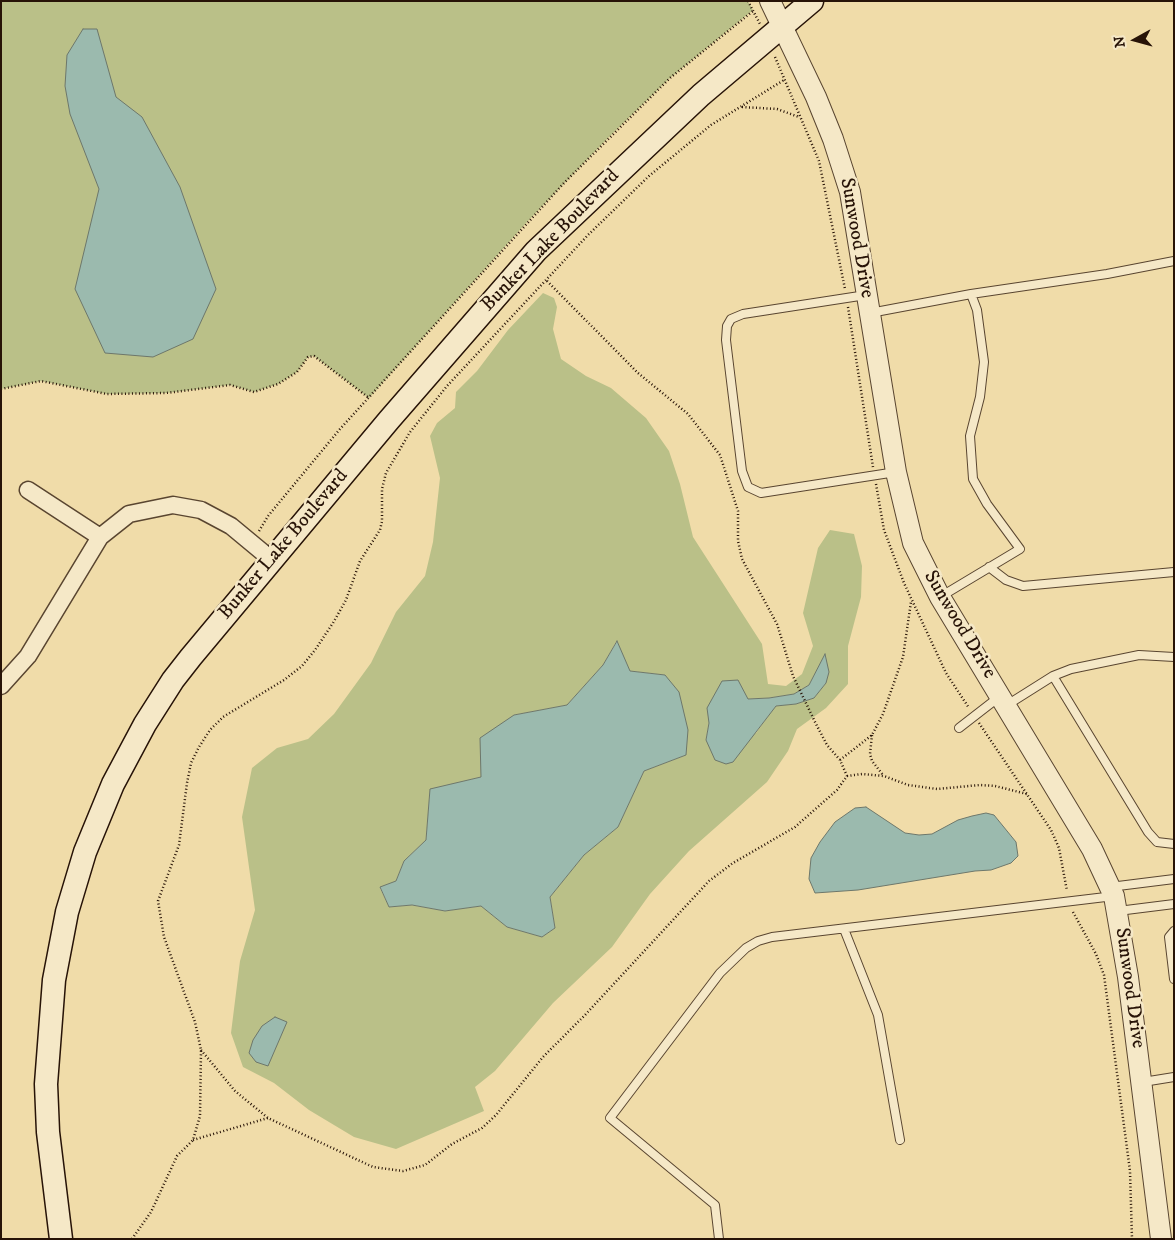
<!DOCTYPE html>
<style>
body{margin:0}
#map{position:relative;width:1175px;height:1240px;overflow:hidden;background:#f0dca9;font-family:"IM FELL DW Pica",serif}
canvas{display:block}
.frame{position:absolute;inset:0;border:2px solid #271307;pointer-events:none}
.north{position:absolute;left:1110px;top:15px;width:50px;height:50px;-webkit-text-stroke:4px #f5e8c7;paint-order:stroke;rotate:263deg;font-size:14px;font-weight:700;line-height:20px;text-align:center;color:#271307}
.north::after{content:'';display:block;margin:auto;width:18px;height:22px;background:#271307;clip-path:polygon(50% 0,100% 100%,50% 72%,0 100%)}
</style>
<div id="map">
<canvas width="1175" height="1240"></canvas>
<div class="frame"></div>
<div class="north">N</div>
</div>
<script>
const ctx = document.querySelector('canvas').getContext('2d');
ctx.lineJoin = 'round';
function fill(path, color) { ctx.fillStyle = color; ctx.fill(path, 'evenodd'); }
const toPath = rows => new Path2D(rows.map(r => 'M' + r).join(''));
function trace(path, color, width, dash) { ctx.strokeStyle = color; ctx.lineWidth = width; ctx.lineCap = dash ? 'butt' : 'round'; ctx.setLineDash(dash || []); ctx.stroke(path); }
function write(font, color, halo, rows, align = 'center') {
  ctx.font = font + ' "IM FELL DW Pica",serif'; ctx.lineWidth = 5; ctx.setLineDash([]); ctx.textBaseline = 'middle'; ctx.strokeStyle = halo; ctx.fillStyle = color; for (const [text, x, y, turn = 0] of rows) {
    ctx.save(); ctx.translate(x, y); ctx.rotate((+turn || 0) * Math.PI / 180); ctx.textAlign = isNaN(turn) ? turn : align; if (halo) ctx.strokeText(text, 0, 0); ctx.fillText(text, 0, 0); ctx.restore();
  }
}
const green = toPath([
 [1,1,748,1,753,10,670,78,609,137,527,222,369,398,314,356,308,357,297,372,278,384,254,392,230,385,166,393,107,394,41,381,1,389],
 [543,293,554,298,557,307,553,329,561,359,586,376,611,388,646,418,669,451,680,484,693,537,762,644,768,684,786,686,802,674,813,646,803,613,818,548,830,530,854,534,862,566,861,597,848,646,848,684,826,708,797,729,788,751,767,782,689,851,650,894,612,947,553,1003,495,1071,475,1087,484,1111,396,1149,354,1137,309,1110,274,1083,243,1067,231,1033,240,961,255,910,242,817,252,768,277,748,308,739,334,714,371,663,396,612,425,576,433,542,440,478,430,436,437,423,455,408,456,392,477,371,508,330],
 [616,642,630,671,665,675,686,755,644,771,618,827,584,855,550,897,555,928,542,937,507,927,481,906,445,911,411,905,389,907,380,888,396,881,404,861,426,840,430,790,481,777,514,715,567,705,603,665],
 [825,655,826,683,814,698,796,704,775,706,756,733,706,740,709,723,748,699,769,698,794,694,809,685]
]);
const water = toPath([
 [83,29,97,29,116,97,142,117,180,187,216,289,193,339,153,357,105,353,75,289,99,189,70,114,65,86,67,55,83,29],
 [617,641,630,671,665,675,679,692,688,730,686,755,644,771,618,827,584,855,550,897,555,928,542,937,507,927,481,906,445,911,412,905,389,907,380,887,396,881,404,861,426,840,430,789,481,777,480,738,514,715,567,705,603,665,617,641],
 [825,654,829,672,826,683,814,698,796,704,776,706,733,762,726,764,715,760,706,740,709,723,707,708,722,681,738,680,748,699,769,698,794,694,809,685,825,654],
 [866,807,905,833,919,835,932,834,958,820,972,816,986,813,994,815,1016,842,1018,856,1011,863,991,870,975,871,858,890,815,893,809,879,811,858,820,842,835,822,855,808,866,807],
 [275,1017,287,1022,268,1066,256,1062,249,1053,253,1040,262,1026,275,1017]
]);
const path = toPath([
 [748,1,760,24],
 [775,57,819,161,845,289],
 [742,107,777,109,799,117],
 [848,307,873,467],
 [1,389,41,381,107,394,166,393,230,385,254,392,278,384,297,372,308,357,314,356,369,398],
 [876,484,884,530,904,583,946,673,969,708],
 [259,531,268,516,340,429,564,183,670,78,753,11],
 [979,723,1051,830,1059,848,1067,891],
 [872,735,870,754,872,761,883,775],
 [840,760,872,735,883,714,903,657,911,602],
 [847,776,862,774,884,776,908,785,937,789,980,785,995,786,1027,794],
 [1073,912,1096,954,1104,975,1130,1171,1132,1239],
 [201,1050,235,1091,268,1118,373,1167,403,1171,425,1165,452,1144,482,1128,496,1115,543,1057,585,1015,709,881,733,863,795,827,837,790,847,776,840,760,827,745,816,724,793,676,777,624,742,559,738,541,738,511,720,455,688,414,638,373,546,280],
 [193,1140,268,1118],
 [132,1239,151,1212,177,1156,193,1140,200,1116,201,1050,195,1022,164,937,158,901,179,845,187,783,191,763,199,747,210,730,223,717,284,680,302,666,315,650,333,623,346,600,360,561,380,530,382,521,382,489,386,473,410,432,447,386,588,235,649,176,711,125,784,80]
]);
const service = toPath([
 [971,294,1107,274,1174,261],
 [866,295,743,314,731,319,727,326,726,340,742,471,748,487,761,493,896,472],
 [870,313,971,294,977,310,984,362,980,397,970,436,973,479,987,504,1020,549,940,597],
 [989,567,1006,580,1023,586,1174,572],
 [1053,676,1148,832,1157,842,1174,844],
 [1007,705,1053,676,1071,669,1139,655,1174,657],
 [959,728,999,697],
 [1110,887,1174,879],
 [1118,911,1174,904],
 [844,929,878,1015,900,1140],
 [1174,931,1169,937,1174,979],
 [1143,1082,1174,1077],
 [719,1239,715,1205,610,1118,720,973,746,948,758,941,772,937,1114,896]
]);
const minor = toPath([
 [28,490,100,537],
 [1,686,28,656,100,537,129,514,173,505,201,510,231,526,272,560]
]);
const tertiary = toPath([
 [770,1,816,97,833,139,850,192,896,472,913,543,940,597,1092,849,1114,896,1128,977,1161,1239]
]);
const secondary = toPath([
 [61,1239,48,1132,46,1084,54,980,67,912,85,852,113,784,145,724,173,680,191,657,389,420,536,251,701,95,812,1]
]);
const streetNames = [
 ["Sunwood Drive",856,238,80],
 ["Bunker Lake Boulevard",551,241,-46],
 ["Bunker Lake Boulevard",284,545,-50],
 ["Sunwood Drive",959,625,59],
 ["Sunwood Drive",1129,988,82]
];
fill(green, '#bac088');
fill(water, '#9bbaae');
trace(water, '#6d776b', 1);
trace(service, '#594530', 10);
trace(minor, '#594530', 19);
trace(tertiary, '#594530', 22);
trace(secondary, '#271307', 25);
trace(path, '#271307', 2.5, [1, 2.5]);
trace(service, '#f5e8c7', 8);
trace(minor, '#f5e8c7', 16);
trace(tertiary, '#f5e8c7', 20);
trace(secondary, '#f5e8c7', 22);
write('20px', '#271307', '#f5e8c7', streetNames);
</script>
